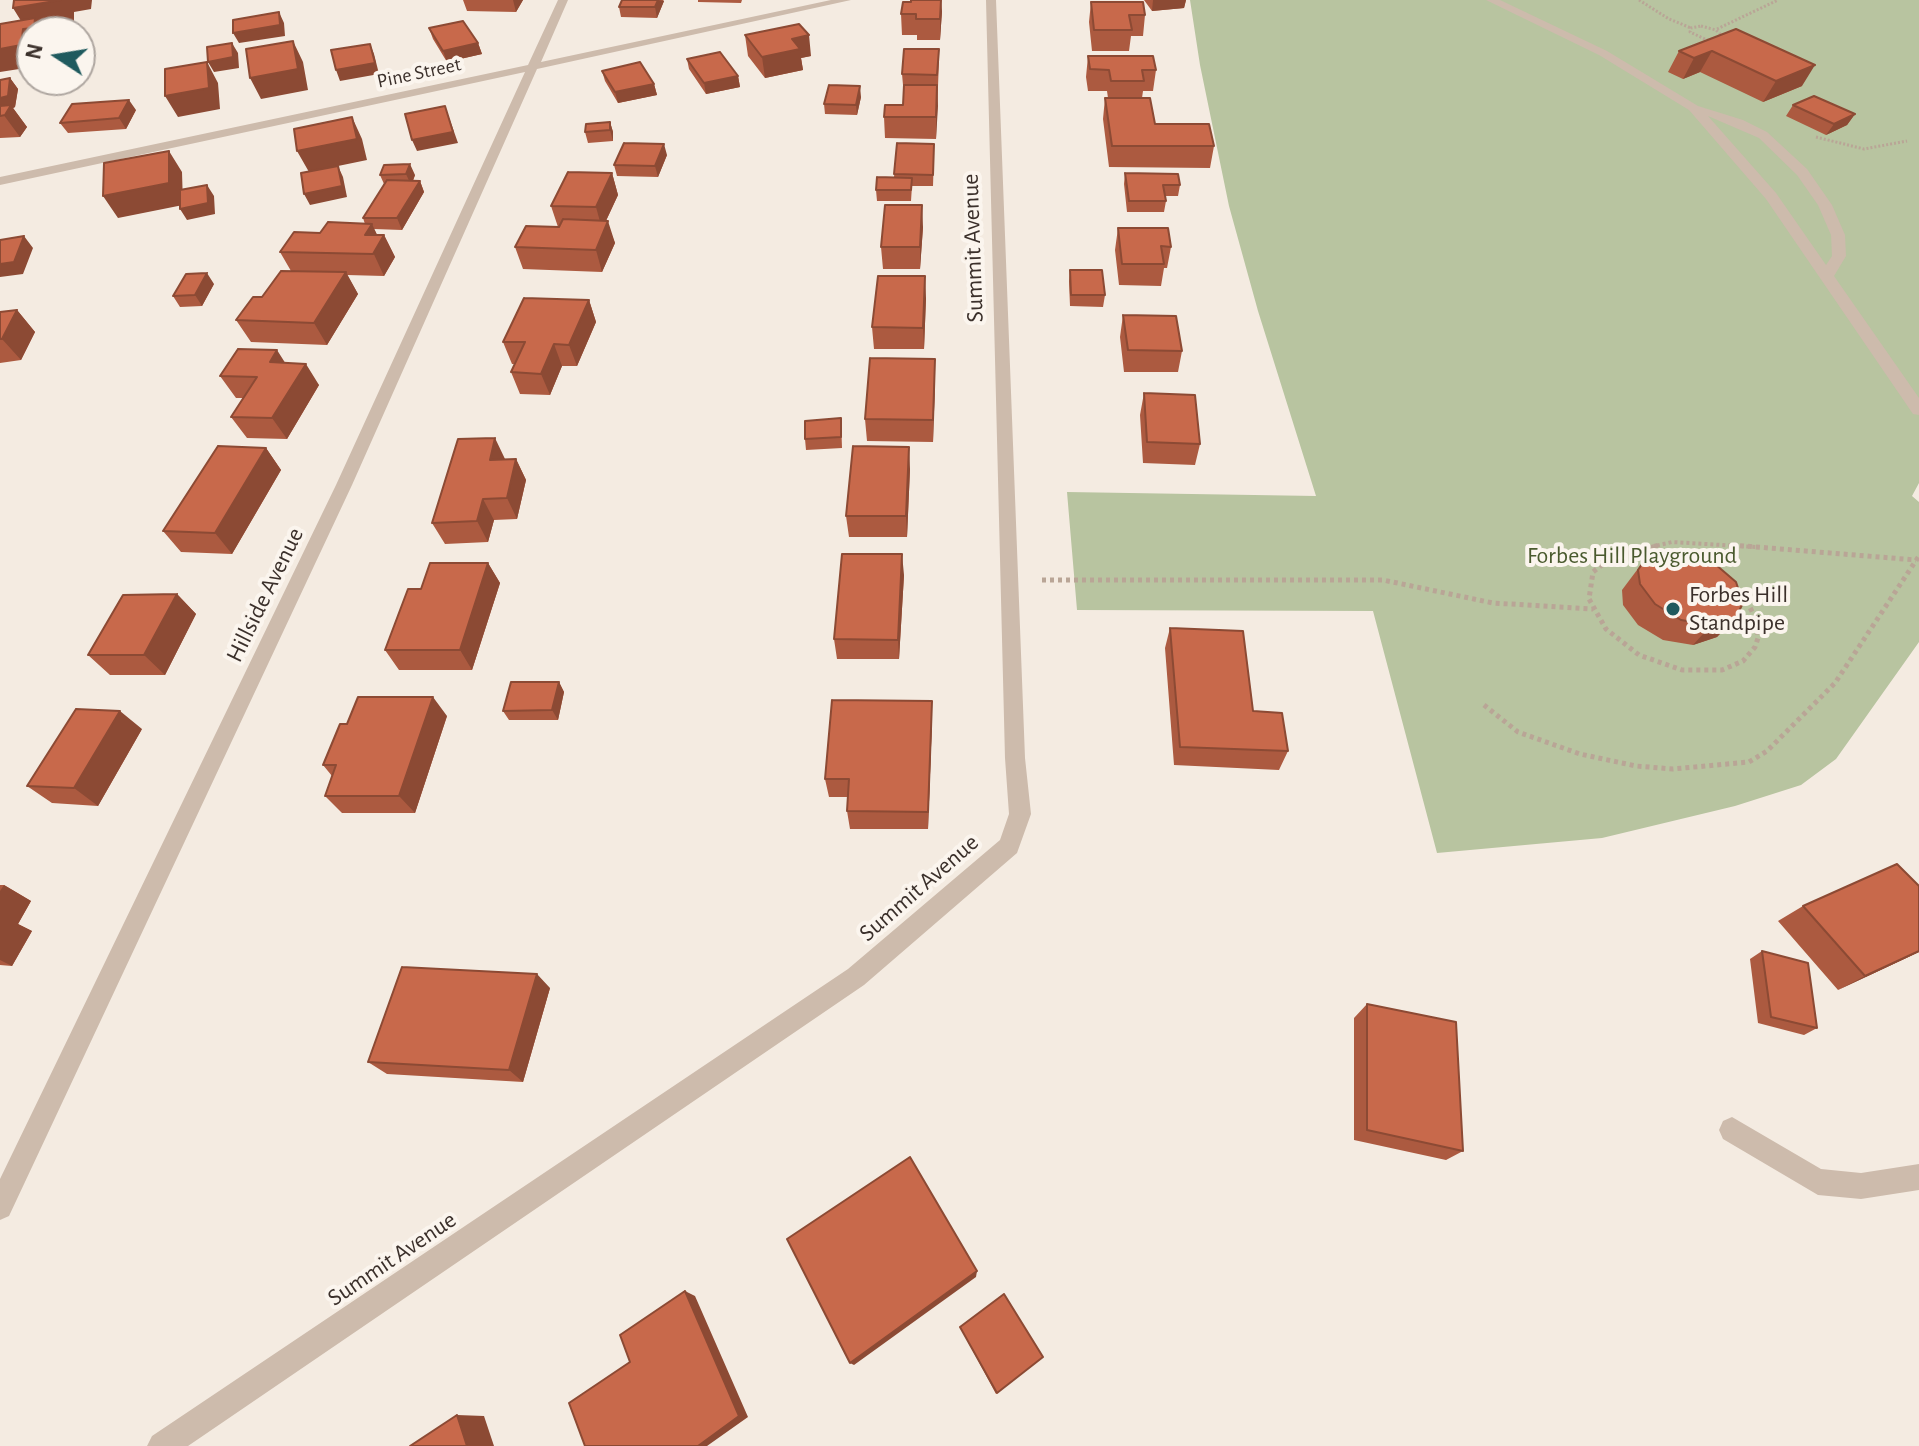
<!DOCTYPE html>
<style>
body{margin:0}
#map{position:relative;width:1919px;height:1446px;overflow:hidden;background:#f4ebe1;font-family:"Alegreya Sans",sans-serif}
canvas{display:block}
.north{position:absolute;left:16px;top:16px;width:80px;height:80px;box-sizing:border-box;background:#fbf5ee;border:2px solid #aea6a0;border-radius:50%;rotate:282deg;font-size:22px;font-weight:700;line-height:32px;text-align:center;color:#3b302b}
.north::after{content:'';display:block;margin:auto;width:28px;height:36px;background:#1f5a5e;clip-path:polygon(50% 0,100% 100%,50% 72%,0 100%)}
</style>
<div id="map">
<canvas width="1919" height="1446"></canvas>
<div class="north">N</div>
</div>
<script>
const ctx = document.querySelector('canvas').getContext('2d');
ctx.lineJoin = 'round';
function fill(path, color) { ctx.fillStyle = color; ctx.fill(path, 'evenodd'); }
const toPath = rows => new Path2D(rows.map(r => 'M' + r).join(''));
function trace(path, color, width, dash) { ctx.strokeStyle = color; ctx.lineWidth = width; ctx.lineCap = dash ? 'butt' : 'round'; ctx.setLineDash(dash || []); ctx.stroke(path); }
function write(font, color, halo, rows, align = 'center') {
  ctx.font = font + ' "Alegreya Sans",sans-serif'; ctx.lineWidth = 8; ctx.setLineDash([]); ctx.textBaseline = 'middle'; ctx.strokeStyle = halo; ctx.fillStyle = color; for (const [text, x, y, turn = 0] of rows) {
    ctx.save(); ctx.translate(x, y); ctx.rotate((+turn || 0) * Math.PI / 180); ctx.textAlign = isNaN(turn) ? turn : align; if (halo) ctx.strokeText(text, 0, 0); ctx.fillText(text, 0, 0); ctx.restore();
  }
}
const green = toPath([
 [1190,0,1919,0,1919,483,1912,496,1919,502,1919,642,1836,759,1801,785,1735,806,1602,838,1437,853,1373,611,1077,610,1067,492,1316,496,1258,311,1229,206,1200,65]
]);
const pathFar2 = toPath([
 [1639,0,1669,19,1691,28],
 [1701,26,1716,30,1723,37,1707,40,1690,32,1691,28,1701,26],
 [1717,29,1778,0],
 [1816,137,1864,149,1907,141]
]);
const pathFar1 = toPath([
 [1651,547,1672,542,1756,547]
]);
const path = toPath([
 [1732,545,1916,560],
 [1646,548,1660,545],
 [1650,550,1703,565,1726,580,1745,598,1756,619,1758,638,1755,647,1743,661,1722,670,1682,670,1639,655,1606,629,1589,599,1593,572,1615,555,1650,550],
 [1042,580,1383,580,1493,603,1593,609],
 [1484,705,1518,732,1580,754,1636,766,1673,769,1749,762,1767,751,1835,683,1919,556]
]);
const minor = toPath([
 [558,0,568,0,541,62,831,0,851,0,537,69,352,485,9,1216,0,1220,0,1179,336,485,525,72,0,185,0,177,528,65,558,0],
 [986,0,996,0,1025,758,1031,814,1017,853,864,985,188,1446,147,1446,152,1436,848,969,1000,840,1009,814,1005,758,986,0],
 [1486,0,1500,0,1607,51,1698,106,1743,120,1767,132,1807,169,1832,205,1845,235,1846,256,1834,276,1919,398,1919,415,1913,414,1766,199,1689,110,1599,55,1486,0],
 [1708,116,1759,138,1797,175,1818,205,1831,235,1832,256,1826,265,1776,193,1708,116],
 [1732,1117,1821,1169,1861,1173,1919,1164,1919,1190,1861,1199,1818,1195,1723,1139,1719,1130,1723,1121,1732,1117]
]);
const wall = toPath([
 [463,0,523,0,516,12,467,11],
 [622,0,663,0,664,1,657,18,621,17,619,7],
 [698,0,742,0,741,3,698,2],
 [1144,0,1186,0,1184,8,1152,11],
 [1091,2,1145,15,1143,36,1131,36,1129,51,1092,51,1089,22],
 [942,11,940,40,917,40,917,35,902,35,901,14],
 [429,28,478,43,482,54,447,62,433,39],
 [1736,29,1802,86,1763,102,1700,72,1683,79,1668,72,1679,51],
 [745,35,811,56,801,58,803,70,765,78,748,56],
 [1088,56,1156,70,1153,91,1143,91,1142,98,1155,124,1214,146,1210,168,1109,167,1103,119,1105,98,1108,98,1107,91,1088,91,1086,77],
 [687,59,738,76,740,87,706,94,689,69],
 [939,60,936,139,885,138,884,117,903,105,904,85,903,85,902,74],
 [602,71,654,84,657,95,618,103,605,81],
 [10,78,18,89,15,107,13,108,27,127,20,137,0,138,0,80],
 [861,97,857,115,825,114,824,104],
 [1793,105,1855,114,1847,125,1826,135,1786,116],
 [136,110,126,129,68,133,60,123],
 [610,122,613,132,613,141,588,143,585,132],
 [897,143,934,154,933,186,912,186,911,201,877,201,876,190,894,177],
 [667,155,658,177,617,176,614,165],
 [384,165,415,175,413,181,420,181,424,192,402,230,374,229,377,235,384,235,395,257,384,276,347,275,358,294,327,345,251,342,236,320,291,271,280,252,320,233,365,224,363,218,384,184,380,175],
 [612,173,618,195,606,221,615,243,602,272,523,269,515,247,558,227,551,206],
 [1125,173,1180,185,1178,196,1165,196,1166,201,1164,212,1127,212,1124,184],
 [923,227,920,269,883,269,881,247],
 [1118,228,1171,247,1167,268,1164,268,1161,286,1119,285,1115,250],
 [1070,270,1105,295,1103,307,1070,306,1069,281],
 [214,284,202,306,180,307,173,296],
 [926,298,924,349,874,349,872,327],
 [589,300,596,322,577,366,562,366,550,395,520,394,511,372,515,364,512,364,503,342],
 [17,310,35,332,21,360,0,363,0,312],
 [1123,315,1182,351,1178,372,1124,372,1120,337],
 [285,363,319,385,287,439,247,438,231,417,243,398,236,398,220,376],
 [935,381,933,442,867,441,865,419],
 [1144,393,1200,444,1195,465,1143,463,1140,415],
 [841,418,842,448,806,450,805,439],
 [266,448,281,470,232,554,181,552,163,531],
 [505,459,516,459,526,480,517,519,494,520,488,542,445,544,432,523],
 [910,469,907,537,849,537,846,516],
 [1646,558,1736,617,1717,637,1693,645,1663,640,1638,625,1623,605,1622,590],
 [488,563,500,583,472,670,399,670,385,650,421,589],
 [904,575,899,659,837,659,834,639],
 [177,594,196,614,165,675,110,675,88,655],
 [1170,628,1253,711,1288,751,1279,770,1174,765,1165,648],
 [559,682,564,692,558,720,509,720,503,711],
 [932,701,932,720,928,829,850,829,847,811,848,797,829,797,825,779],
 [447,716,415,813,342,813,325,796,332,776,323,765],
 [142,729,98,806,52,803,27,786],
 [0,885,4,885,31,901,18,924,32,931,12,966,0,965],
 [1919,886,1919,952,1838,990,1778,921,1803,906],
 [1762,951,1817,1028,1804,1035,1758,1023,1750,959],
 [550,988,523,1082,387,1074,368,1062],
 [1367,1004,1463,1151,1446,1160,1354,1140,1354,1018],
 [960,1327,1043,1357,996,1394]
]);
const shadedWall = toPath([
 [61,0,92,0,91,9,74,12,74,21,41,27,44,32,32,32,32,67,0,72,0,49,23,29,26,29,13,8],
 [513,0,523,0,516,12],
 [658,0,664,1,657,18,655,7],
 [941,0,942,11,940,40,940,19],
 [1153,0,1186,0,1184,8,1152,11],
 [279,12,284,23,285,36,239,43,233,33],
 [809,35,811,56,801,58,803,70,765,78,762,57,792,39],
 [293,41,303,62,308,90,261,99,250,78],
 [232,43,238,53,239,68,214,72,208,62],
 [478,43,482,54,447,62,443,51],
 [370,44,374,54,379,74,340,81,336,70],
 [1712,51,1700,72,1683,79,1694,58],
 [207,62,218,83,220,109,178,117,165,96],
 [1815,65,1802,86,1763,102,1776,81],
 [738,76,740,87,706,94,704,83],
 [10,78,18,89,15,107,13,108,27,127,20,137,0,110,0,98],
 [654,84,657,95,618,103,615,92],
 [937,85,938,106,936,139,936,117],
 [860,86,861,97,857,115,856,105],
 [129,100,136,110,126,129,119,118],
 [445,106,458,143,417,151,412,140],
 [1855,114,1847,125,1826,135,1834,124],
 [352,117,362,139,367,160,338,166,343,177,347,197,310,205,304,194,309,172,297,151],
 [610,122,613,132,613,141,610,130],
 [664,144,667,155,658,177,655,166],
 [169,151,182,172,183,205,118,218,103,196],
 [410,164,415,175,411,185,406,174],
 [612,173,618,195,602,229,596,207],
 [420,181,424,192,402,230,397,218],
 [207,185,214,196,215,214,187,220,180,209],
 [922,205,923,227,920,269,920,247],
 [608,221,615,243,602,272,596,250],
 [372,224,380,241,384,235,395,257,384,276,365,235],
 [24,236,33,248,23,274,0,277,0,264],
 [346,272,358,294,327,345,314,323],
 [207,273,214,284,202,306,195,295],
 [925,276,926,298,924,349,923,328],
 [589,300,596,322,577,366,569,345],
 [17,310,35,332,21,360,2,339],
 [554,344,562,366,550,395,541,374],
 [277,350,291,372,270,362],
 [935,359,935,381,933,442,933,420],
 [306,364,319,385,287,439,272,418],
 [495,438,505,459,490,460],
 [909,447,910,469,907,537,906,516],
 [266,448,281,470,232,554,215,533],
 [516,459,526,480,517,519,507,498],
 [483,499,494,520,488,542,477,521],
 [902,554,904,575,899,659,898,640],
 [488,563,500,583,472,670,460,650],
 [177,594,196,614,165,675,144,655],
 [1736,617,1717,637,1693,645,1711,625],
 [559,682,564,692,558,720,552,710],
 [433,697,447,716,415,813,399,796],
 [932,701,932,720,928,829,928,812],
 [120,711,142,729,98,806,74,788],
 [4,885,31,901,18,924,32,931,12,966,0,960,0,891],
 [1919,951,1919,952,1838,990,1865,976],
 [537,974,550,988,523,1082,509,1070],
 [977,1271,976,1277,854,1365,850,1363],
 [685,1291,695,1296,748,1417,707,1446,698,1446],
 [457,1415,484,1416,494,1446,467,1446]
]);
const building = toPath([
 [14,0,61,0,13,8,14,0],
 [622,0,658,0,655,7,619,7,622,0],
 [911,0,941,0,940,19,916,19,916,14,901,14,903,2,911,2,911,0],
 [1091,2,1143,2,1145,15,1129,15,1132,30,1094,30,1091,2],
 [279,12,280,25,233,33,233,20,279,12],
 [35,18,34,28,23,29,21,45,0,49,0,24,35,18],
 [463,21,478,43,443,51,429,28,463,21],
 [799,24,809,35,792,39,800,49,762,57,745,35,799,24],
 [1736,29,1815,65,1776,81,1712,51,1694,58,1679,51,1736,29],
 [293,41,298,69,250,78,246,49,293,41],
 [232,43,233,57,208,62,207,47,232,43],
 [370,44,375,63,336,70,331,50,370,44],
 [904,49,939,49,937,75,902,74,904,49],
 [720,52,738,76,704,83,687,59,720,52],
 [1088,56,1153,56,1156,70,1142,70,1144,81,1111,81,1109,70,1090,69,1088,56],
 [207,62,209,88,165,96,165,69,207,62],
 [640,62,654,84,615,92,602,71,640,62],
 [10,78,8,96,0,98,0,80,10,78],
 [829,85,860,86,856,105,824,104,829,85],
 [904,85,937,85,936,117,884,117,885,105,903,105,904,85],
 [1814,96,1855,114,1834,124,1793,105,1814,96],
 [1105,98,1150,98,1155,124,1209,124,1214,146,1112,146,1105,98],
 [129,100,119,118,60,123,72,104,129,100],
 [11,105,5,115,0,116,0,106,11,105],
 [445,106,453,132,412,140,405,114,445,106],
 [352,117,357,139,297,151,294,129,352,117],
 [610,122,610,130,585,132,586,124,610,122],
 [624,143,664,144,655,166,614,165,624,143],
 [897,143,934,144,933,175,894,174,897,143],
 [169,151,169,183,103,196,104,163,169,151],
 [410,164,406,174,380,175,384,165,410,164],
 [338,166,342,186,304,194,301,173,338,166],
 [568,172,612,173,596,207,551,206,568,172],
 [1125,173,1178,174,1180,185,1163,185,1166,201,1129,201,1125,173],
 [877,177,912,178,911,190,876,190,877,177],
 [387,180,420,181,397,218,363,218,387,180],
 [207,185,208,203,180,209,180,190,207,185],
 [885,205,922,205,920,247,881,247,885,205],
 [563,219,608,221,596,250,515,247,526,226,559,227,563,219],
 [328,222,372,224,365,235,384,235,373,254,280,252,294,232,320,233,328,222],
 [1118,228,1168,228,1171,247,1161,246,1164,264,1122,264,1118,228],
 [24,236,14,262,0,264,0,240,24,236],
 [1070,270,1102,270,1105,295,1071,295,1070,270],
 [281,271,346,272,314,323,236,320,253,297,262,297,281,271],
 [207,273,195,295,173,296,186,274,207,273],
 [878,276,925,276,923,328,872,327,878,276],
 [524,298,589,300,569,345,554,344,541,374,511,372,525,342,503,342,524,298],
 [17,310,2,339,0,339,0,312,17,310],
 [1123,315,1176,316,1182,351,1128,350,1123,315],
 [238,349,277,350,270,362,306,364,272,418,231,417,257,377,220,376,238,349],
 [870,358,935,359,933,420,865,419,870,358],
 [1144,393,1195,395,1200,444,1147,442,1144,393],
 [841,418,841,437,805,439,805,421,841,418],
 [495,438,490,460,516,459,507,498,483,499,477,521,432,523,458,439,495,438],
 [218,446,266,448,215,533,163,531,218,446],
 [853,446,909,447,906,516,846,516,853,446],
 [1667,551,1695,555,1715,564,1736,582,1743,603,1736,617,1711,625,1681,620,1655,604,1640,584,1638,570,1646,558,1667,551],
 [842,554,902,554,898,640,834,639,842,554],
 [430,563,488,563,460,650,385,650,408,589,421,589,430,563],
 [177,594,144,655,88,655,123,595,177,594],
 [1170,628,1243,631,1253,711,1282,713,1288,751,1180,747,1170,628],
 [511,682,559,682,552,710,503,711,511,682],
 [358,697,433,697,399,796,325,796,336,765,323,765,340,724,347,724,358,697],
 [832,700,932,701,928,812,847,811,849,779,825,779,832,700],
 [76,709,120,711,74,788,27,786,76,709],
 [1897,864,1919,886,1919,951,1865,976,1803,906,1897,864],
 [1762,951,1808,963,1817,1028,1771,1017,1762,951],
 [402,967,537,974,509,1070,368,1062,402,967],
 [1367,1004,1456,1022,1463,1151,1367,1130,1367,1004],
 [910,1157,977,1271,850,1363,787,1239,910,1157],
 [685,1291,739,1416,698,1446,585,1446,569,1403,630,1362,620,1335,685,1291],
 [1004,1294,1043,1357,997,1393,960,1327,1004,1294],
 [457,1415,467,1446,410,1446,457,1415]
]);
const markers = [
 [1673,609,8,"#1f5a5e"]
];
const farStreetnames = [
 ["Pine Street",419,73,-12]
];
const streetNames = [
 ["Summit Avenue",973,248,-92],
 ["Hillside Avenue",265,595,-64],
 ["Summit Avenue",919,888,-41],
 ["Summit Avenue",392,1259,-34]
];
const parkNames = [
 ["Forbes Hill Playground",1632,556]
];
const poiNames = [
 ["Forbes Hill",1689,595],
 ["Standpipe",1689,623]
];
fill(green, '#b8c4a0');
trace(pathFar2, '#b9a596', 3, [2, 2]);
trace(pathFar1, '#b9a596', 4, [3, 3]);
trace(path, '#b9a596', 5, [4, 4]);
fill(minor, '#cdbbac');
fill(wall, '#ac5a40');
fill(shadedWall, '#8c4a34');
fill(building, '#c8694b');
trace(building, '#8c4a34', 2);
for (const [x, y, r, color] of markers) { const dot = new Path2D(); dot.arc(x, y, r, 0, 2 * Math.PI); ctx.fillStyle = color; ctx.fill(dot); trace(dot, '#fbf5ee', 3); }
write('20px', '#3b302b', '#fbf5ee', farStreetnames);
write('24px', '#3b302b', '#fbf5ee', streetNames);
write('24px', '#4a5a2e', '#fbf5ee', parkNames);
write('24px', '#3b302b', '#fbf5ee', poiNames, 'left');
</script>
